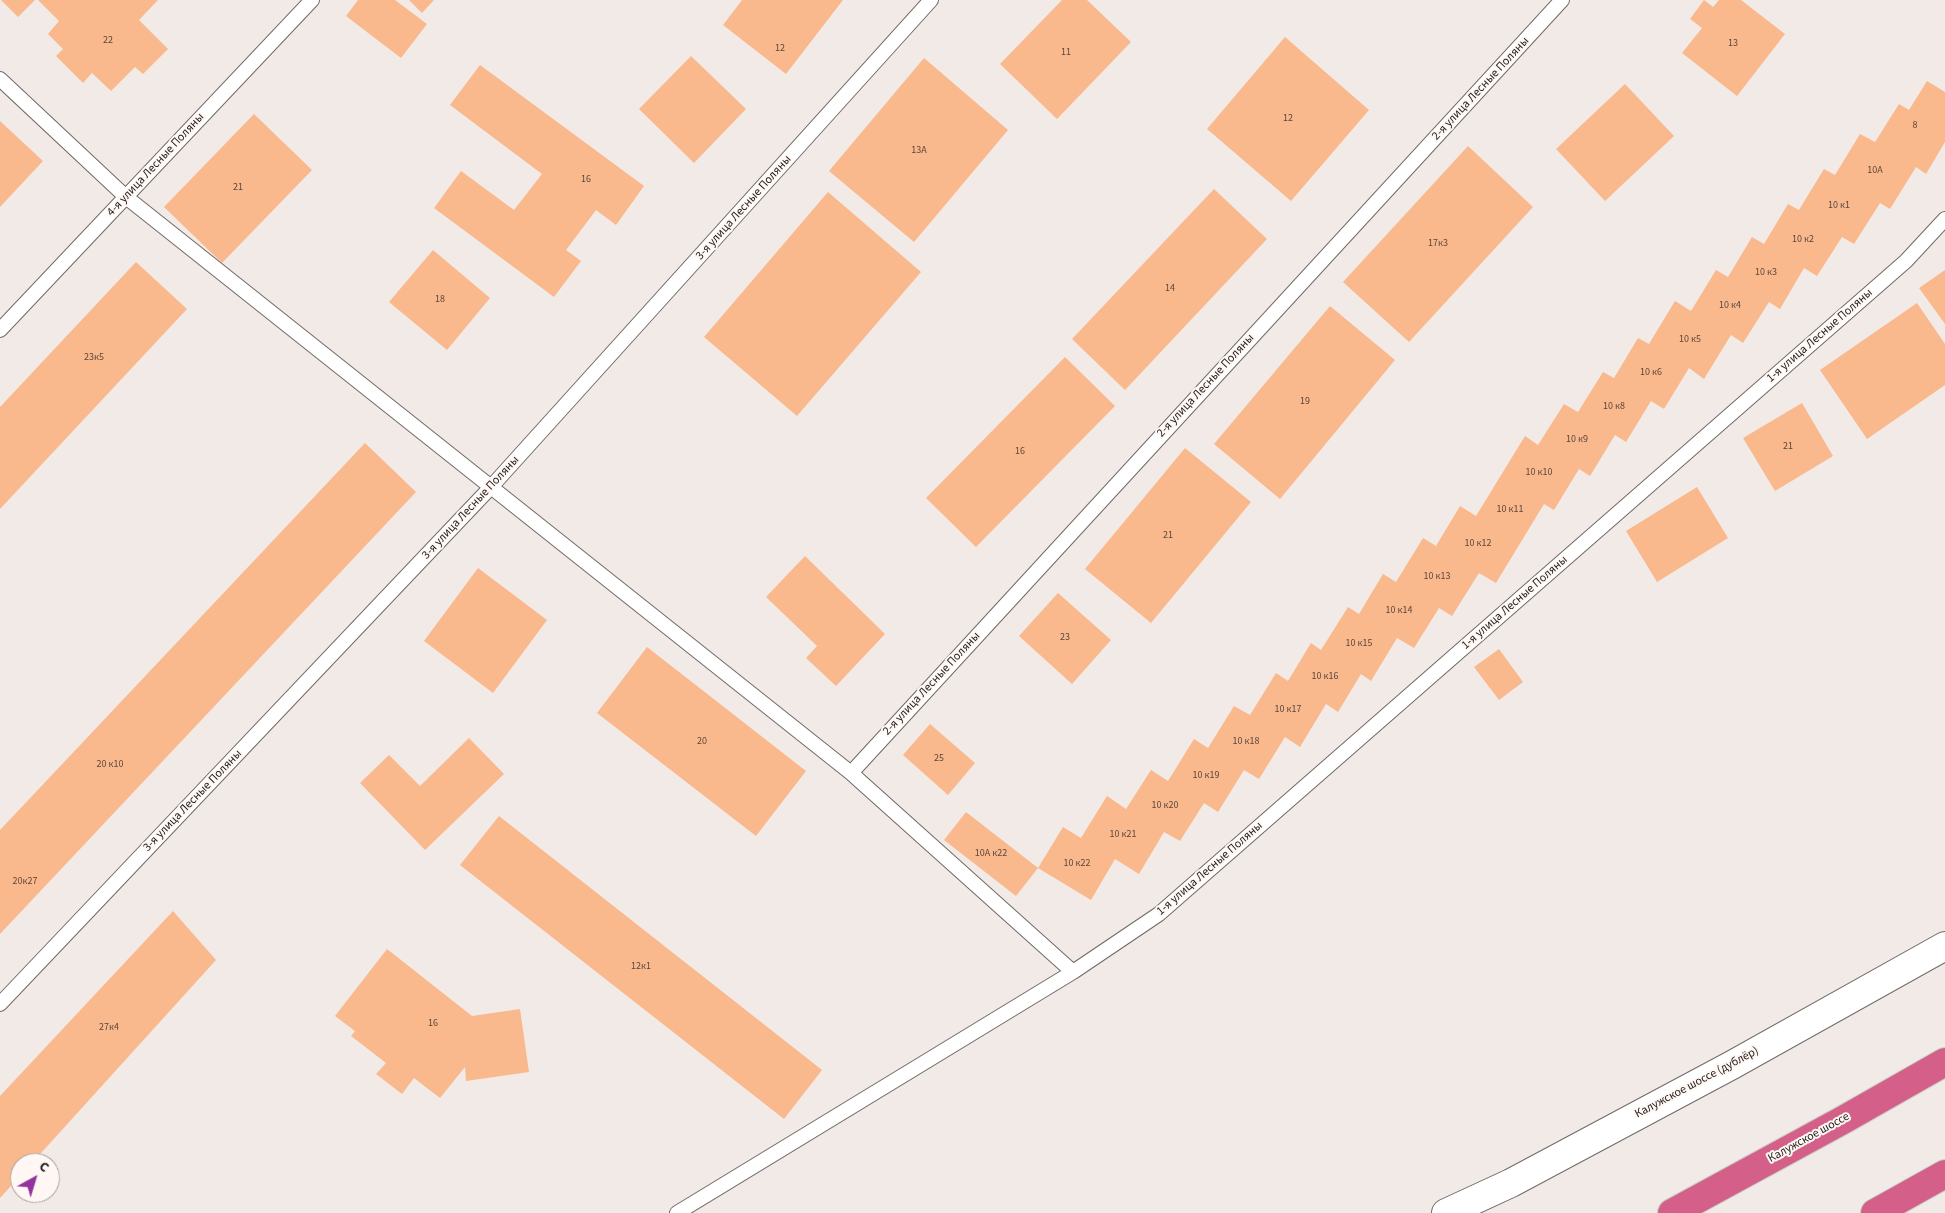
<!DOCTYPE html>
<meta charset="utf-8">
<style>
body{margin:0}
#map{position:relative;width:1945px;height:1213px;overflow:hidden;background:#f2eae6;font-family:"Source Sans 3",sans-serif}
canvas{display:block}
.north{position:absolute;left:10px;top:1153px;width:50px;height:50px;box-sizing:border-box;background:#fff7f3;border:1px solid #a8a29f;border-radius:50%;rotate:39deg;font-size:14px;font-weight:700;line-height:20px;text-align:center;color:#252220}
.north::after{content:'';display:block;margin:auto;width:18px;height:22px;background:#93339c;clip-path:polygon(50% 0,100% 100%,50% 72%,0 100%)}
</style>
<div id="map">
<canvas width="1945" height="1213"></canvas>
<div class="north">С</div>
</div>
<script>
const ctx = document.querySelector('canvas').getContext('2d');
ctx.lineJoin = 'round';
function fill(path, color) { ctx.fillStyle = color; ctx.fill(path, 'evenodd'); }
const toPath = rows => new Path2D(rows.map(r => 'M' + r).join(''));
function trace(path, color, width, dash) { ctx.strokeStyle = color; ctx.lineWidth = width; ctx.lineCap = dash ? 'butt' : 'round'; ctx.setLineDash(dash || []); ctx.stroke(path); }
function write(font, color, halo, rows, align = 'center') {
  ctx.font = font + ' "Source Sans 3",sans-serif'; ctx.lineWidth = 4; ctx.setLineDash([]); ctx.textBaseline = 'middle'; ctx.strokeStyle = halo; ctx.fillStyle = color; for (const [text, x, y, turn = 0] of rows) {
    ctx.save(); ctx.translate(x, y); ctx.rotate((+turn || 0) * Math.PI / 180); ctx.textAlign = isNaN(turn) ? turn : align; if (halo) ctx.strokeText(text, 0, 0); ctx.fillText(text, 0, 0); ctx.restore();
  }
}
const building = toPath([
 [1,0,35,0,18,17],
 [38,0,158,0,139,20,168,49,143,74,135,67,111,91,92,73,83,83,56,56,63,49,48,34,59,21],
 [358,0,395,0,427,24,401,58,346,16],
 [409,0,434,0,422,13],
 [742,0,843,0,786,74,723,25],
 [1062,0,1087,0,1131,42,1057,119,1000,64],
 [1704,0,1713,7,1719,0,1741,0,1785,34,1737,96,1682,53,1702,28,1690,19],
 [1285,37,1369,110,1291,201,1207,129],
 [691,56,746,109,694,163,639,109],
 [924,58,1008,130,914,242,829,171],
 [480,65,644,186,616,225,596,210,566,250,581,261,554,297,434,208,461,171,514,210,542,174,450,105],
 [1927,81,1945,92,1945,142,1926,174,1916,167,1890,209,1880,203,1854,244,1842,237,1817,276,1804,268,1780,309,1769,302,1743,343,1731,335,1704,379,1689,368,1664,409,1651,401,1626,442,1615,435,1590,476,1579,469,1554,510,1544,504,1496,583,1479,573,1452,616,1439,608,1414,648,1397,638,1371,681,1361,674,1338,712,1326,704,1300,747,1285,737,1259,779,1244,770,1218,812,1204,803,1180,841,1164,832,1139,874,1115,859,1091,900,1038,868,1063,827,1081,838,1107,796,1126,809,1151,770,1168,781,1194,739,1208,748,1234,706,1250,715,1276,673,1288,681,1311,643,1321,650,1348,607,1359,614,1383,574,1396,582,1423,538,1436,546,1460,506,1476,516,1525,436,1538,445,1564,404,1578,412,1603,372,1614,378,1638,338,1649,344,1675,301,1691,311,1716,270,1728,277,1752,237,1764,244,1788,204,1799,210,1824,169,1835,175,1860,134,1875,142,1899,104,1909,110],
 [1625,84,1674,136,1605,201,1556,149],
 [254,114,312,170,222,263,164,207],
 [0,121,43,161,0,207],
 [1468,146,1533,207,1409,342,1343,282],
 [1214,189,1267,239,1125,390,1072,339],
 [828,192,921,272,797,416,704,337],
 [433,250,490,298,447,350,389,302],
 [136,262,187,309,0,509,0,407],
 [1945,270,1945,324,1919,288],
 [1917,303,1945,344,1945,385,1867,439,1820,370],
 [1330,306,1395,360,1280,499,1214,444],
 [1065,357,1115,406,976,547,926,498],
 [1802,403,1833,456,1775,491,1743,438],
 [365,443,416,492,0,934,0,830],
 [1185,448,1251,502,1151,623,1085,569],
 [1697,487,1728,538,1657,582,1626,531],
 [805,556,885,634,836,686,806,658,817,646,766,597],
 [478,568,547,620,493,693,424,641],
 [1058,593,1111,640,1072,684,1019,636],
 [647,647,806,771,756,836,597,713],
 [1499,649,1523,682,1499,700,1474,667],
 [930,724,975,763,948,795,903,755],
 [469,738,504,774,425,850,360,783,389,755,420,786],
 [966,812,1038,868,1016,896,944,840],
 [499,816,822,1070,784,1119,460,865],
 [173,911,216,960,32,1163,20,1163,20,1176,0,1198,0,1096],
 [387,949,472,1016,520,1009,529,1072,466,1081,465,1067,440,1098,414,1078,402,1094,376,1074,386,1063,351,1036,355,1031,335,1016]
]);
const lane = toPath([
 [0,79,126,197,851,773,1073,972],
 [0,330,312,0],
 [851,773,1562,0],
 [0,1004,491,487,931,0],
 [677,1213,1073,972,1159,914,1906,261,1945,219]
]);
const secondary = toPath([
 [1446,1213,1511,1183,1732,1065,1945,946]
]);
const highway = toPath([
 [1672,1213,1843,1120,1945,1062],
 [1875,1213,1945,1174]
]);
const numberNames = [
 ["22",108,41],
 ["13",1733,44],
 ["12",780,49],
 ["11",1066,53],
 ["12",1288,119],
 ["8",1915,126],
 ["13А",919,151],
 ["10А",1875,171],
 ["16",586,180],
 ["21",238,188],
 ["10 к1",1839,206],
 ["10 к2",1803,240],
 ["17к3",1438,244],
 ["10 к3",1766,273],
 ["14",1170,289],
 ["18",440,300],
 ["10 к4",1730,306],
 ["10 к5",1690,340],
 ["23к5",94,358],
 ["10 к6",1651,373],
 ["19",1305,402],
 ["10 к8",1614,407],
 ["10 к9",1577,440],
 ["21",1788,447],
 ["16",1020,452],
 ["10 к10",1539,473],
 ["10 к11",1510,510],
 ["21",1168,536],
 ["10 к12",1478,544],
 ["10 к13",1437,577],
 ["10 к14",1399,611],
 ["23",1065,638],
 ["10 к15",1359,644],
 ["10 к16",1325,677],
 ["10 к17",1288,710],
 ["20",702,742],
 ["10 к18",1246,742],
 ["25",939,759],
 ["20 к10",110,765],
 ["10 к19",1206,776],
 ["10 к20",1165,806],
 ["10 к21",1123,835],
 ["10А к22",991,854],
 ["10 к22",1077,864],
 ["20к27",25,882],
 ["12к1",641,967],
 ["16",433,1024],
 ["27к4",109,1028]
];
const streetNames = [
 ["2-я улица Лесные Поляны",1481,89,-47],
 ["4-я улица Лесные Поляны",156,165,-47],
 ["3-я улица Лесные Поляны",744,208,-48],
 ["1-я улица Лесные Поляны",1820,336,-41],
 ["2-я улица Лесные Поляны",1206,386,-47],
 ["3-я улица Лесные Поляны",471,508,-47],
 ["1-я улица Лесные Поляны",1515,603,-41],
 ["2-я улица Лесные Поляны",932,684,-47],
 ["3-я улица Лесные Поляны",193,801,-46],
 ["1-я улица Лесные Поляны",1210,869,-41],
 ["Калужское шоссе (дублёр)",1697,1083,-28],
 ["Калужское шоссе",1809,1138,-29]
];
fill(building, '#fab88d');
trace(lane, '#706a66', 16);
trace(secondary, '#706a66', 30);
trace(highway, '#cbcac9', 30);
trace(lane, '#fff', 14);
trace(secondary, '#fff', 28);
trace(highway, '#d46089', 28);
write('10px', '#5a483b', null, numberNames);
write('12px', '#252220', '#fff7f3', streetNames);
</script>
